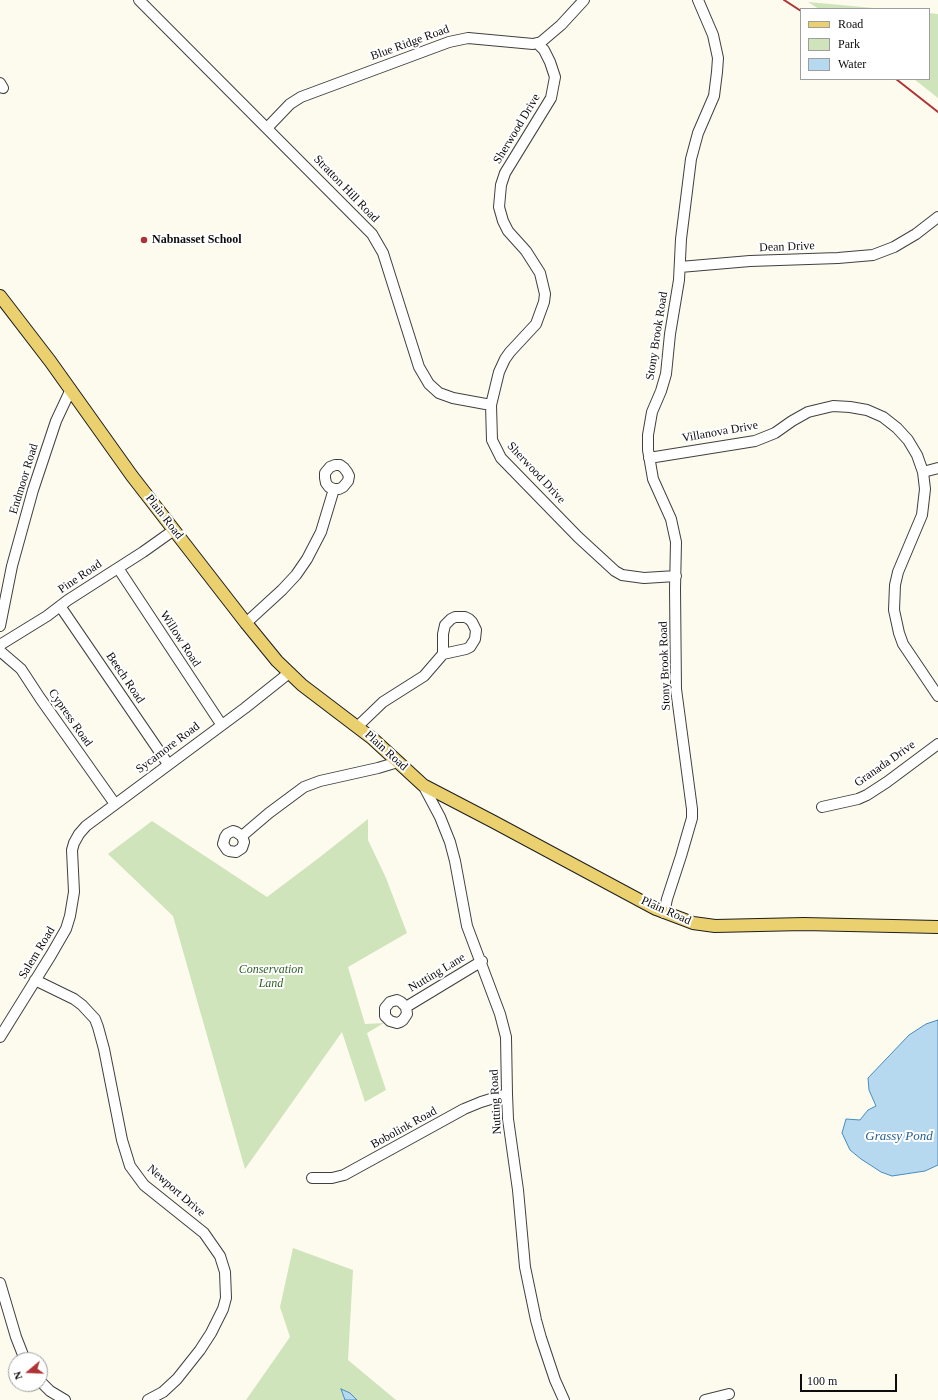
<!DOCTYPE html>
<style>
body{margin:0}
#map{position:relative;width:938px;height:1400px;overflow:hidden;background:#fdfbee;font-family:Georgia,serif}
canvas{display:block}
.legend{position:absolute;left:800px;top:8px;width:130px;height:72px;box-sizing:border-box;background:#fff;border:1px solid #9e9e9e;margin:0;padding:5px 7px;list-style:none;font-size:12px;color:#0d0d0d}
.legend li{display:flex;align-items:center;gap:8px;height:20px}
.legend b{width:20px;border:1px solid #9e9e9e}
.north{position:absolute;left:8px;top:1352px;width:40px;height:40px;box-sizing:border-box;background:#fff;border:1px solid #9e9e9e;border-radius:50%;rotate:251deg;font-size:11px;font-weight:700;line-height:16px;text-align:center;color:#0d0d0d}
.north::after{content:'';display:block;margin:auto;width:14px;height:18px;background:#af3335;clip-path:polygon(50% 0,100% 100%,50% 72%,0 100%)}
.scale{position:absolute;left:800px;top:1374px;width:97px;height:18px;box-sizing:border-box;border:2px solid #0d0d0d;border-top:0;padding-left:5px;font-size:12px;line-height:14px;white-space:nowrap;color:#0d0d0d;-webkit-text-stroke:3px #fff;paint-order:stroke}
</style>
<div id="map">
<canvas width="938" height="1400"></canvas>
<ul class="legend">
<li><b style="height:5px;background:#ebd070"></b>Road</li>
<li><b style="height:11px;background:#cfe4bb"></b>Park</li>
<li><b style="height:11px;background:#b7d9f0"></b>Water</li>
</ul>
<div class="north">N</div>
<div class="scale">100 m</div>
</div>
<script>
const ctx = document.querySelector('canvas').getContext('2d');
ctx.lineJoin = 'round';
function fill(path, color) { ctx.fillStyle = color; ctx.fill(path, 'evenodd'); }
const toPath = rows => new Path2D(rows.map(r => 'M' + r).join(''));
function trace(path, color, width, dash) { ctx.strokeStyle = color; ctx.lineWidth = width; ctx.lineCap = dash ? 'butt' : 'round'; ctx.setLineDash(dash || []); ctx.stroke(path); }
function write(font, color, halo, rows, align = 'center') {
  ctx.font = font + ' Georgia,serif'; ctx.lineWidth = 4; ctx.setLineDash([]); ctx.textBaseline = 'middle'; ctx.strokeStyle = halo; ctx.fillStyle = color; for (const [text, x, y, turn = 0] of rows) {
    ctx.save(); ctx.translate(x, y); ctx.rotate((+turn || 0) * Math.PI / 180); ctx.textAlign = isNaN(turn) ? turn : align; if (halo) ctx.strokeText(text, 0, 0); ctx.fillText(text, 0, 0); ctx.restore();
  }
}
const green = toPath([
 [808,2,884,9,819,9],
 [929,13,938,14,938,98,914,79,929,79],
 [368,819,368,840,386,878,407,933,348,967,365,1024,384,1023,367,1033,386,1090,365,1102,342,1032,245,1169,173,916,108,854,152,821,267,897,320,857],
 [293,1248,353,1270,348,1360,396,1400,357,1400,350,1393,341,1389,345,1400,246,1400,290,1337,280,1307]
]);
const water = toPath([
 [938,1020,938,1165,925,1171,892,1176,881,1172,861,1159,850,1150,842,1133,846,1119,860,1120,868,1110,876,1106,869,1090,868,1078,909,1035,926,1024,938,1020],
 [341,1389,350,1393,357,1400,345,1400,341,1389]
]);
const minor = toPath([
 [139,0,372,234,383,253,419,367,429,384,439,393,453,398,491,405],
 [537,43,544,50,550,62,555,77,551,98,505,173,501,185,499,207,503,221,508,231,526,251,540,273,545,294,544,302,536,324,510,352,505,359,499,372,491,405,492,440,501,458,578,537,615,571,622,575,644,578,676,576],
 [0,83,3,88],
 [267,128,290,104,301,97,449,42,468,38,533,44,541,42,561,25,584,0],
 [680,267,750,261,838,258,873,255,894,247,916,234,938,217],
 [649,458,755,441,775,433,792,421,808,412,833,406,850,407,867,410,883,417,897,428,908,440,917,455,923,472,925,489,922,515,898,572,895,585,894,610,899,633,903,644,938,696],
 [923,472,938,468],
 [118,568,221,724],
 [60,606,168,764],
 [246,623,282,590,296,575,307,559,321,532,334,489,339,489,343,487,348,481,349,476,347,472,344,468,340,465,335,465,330,467,325,473,325,478,326,483,329,487,334,489],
 [0,626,12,566,33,490,56,421,71,389],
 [0,645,47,616,68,600,143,552,174,530],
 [0,651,21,669,40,698,115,804],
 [358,726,383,702,424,676,443,654,466,649,470,647,475,639,476,630,472,622,469,619,465,617,455,617,451,619,445,625,443,634,443,654],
 [423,785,440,817,450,842,455,861,467,926,500,1014,506,1037,507,1094,508,1119,518,1190,525,1267,536,1320,541,1338,555,1380,564,1400],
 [822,807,858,799,867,795,887,782,938,744],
 [242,836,244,842,242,848,236,852,229,851,227,850,223,844,225,837,227,834,233,831,236,832,242,836,269,813,304,787,320,781,378,768,398,762],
 [664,913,667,899,681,856,692,818,692,809,676,689,675,589,676,542,671,519,653,479,648,450,648,435,652,412,661,391,666,374,670,334,679,280,681,239,691,159,698,133,714,96,717,72,718,58,713,35,698,0],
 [35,980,74,999,82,1005,95,1019,98,1027,104,1049,122,1140,130,1166,144,1185,204,1233,220,1256,225,1272,226,1298,223,1309,211,1333,200,1350,177,1379,163,1392,148,1400],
 [406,1007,407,1014,403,1020,400,1022,397,1023,390,1021,385,1016,385,1008,390,1002,397,1000,401,1002,406,1007,482,961],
 [0,1037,51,955,66,929,70,916,74,892,72,850,74,843,79,834,86,826,245,708,289,673],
 [312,1178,332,1178,344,1175,464,1109,481,1102,507,1094],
 [0,1283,16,1337,25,1360],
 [40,1381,50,1391,65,1400],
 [705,1400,729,1394]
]);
const major = toPath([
 [0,296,50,361,132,476,246,623,277,661,302,685,373,739,423,785,494,822,656,909,693,923,715,926,804,924,938,927]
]);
const rail = toPath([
 [784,0,801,11],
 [896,79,938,112]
]);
const markers = [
 [144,240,4,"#af3335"]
];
const streetNames = [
 ["Blue Ridge Road",410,43,-20],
 ["Sherwood Drive",517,129,-59],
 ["Stratton Hill Road",346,189,46],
 ["Dean Drive",787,247,-2],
 ["Stony Brook Road",657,336,-81],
 ["Villanova Drive",720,432,-10],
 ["Sherwood Drive",536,473,47],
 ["Endmoor Road",24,479,-73],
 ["Plain Road",164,517,52],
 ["Pine Road",80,577,-34],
 ["Willow Road",180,639,57],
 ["Stony Brook Road",665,666,-92],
 ["Beech Road",125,678,56],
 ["Cypress Road",70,718,55],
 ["Sycamore Road",168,748,-37],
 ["Plain Road",386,751,42],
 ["Granada Drive",885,764,-35],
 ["Plain Road",666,911,24],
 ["Salem Road",37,953,-59],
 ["Nutting Lane",437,973,-31],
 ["Nutting Road",496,1102,-93],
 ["Bobolink Road",404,1128,-29],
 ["Newport Drive",176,1191,41]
];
const poiNames = [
 ["Nabnasset School",152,240]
];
const parkNames = [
 ["Conservation",271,970],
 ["Land",271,984]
];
const waterNames = [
 ["Grassy Pond",899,1137]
];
fill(green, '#cfe4bb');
fill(water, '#b7d9f0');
trace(water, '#468cbf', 1);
trace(minor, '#404040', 12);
trace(major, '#1e1e1e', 14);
trace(minor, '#fff', 10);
trace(major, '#ebd070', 12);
trace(rail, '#af3335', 2);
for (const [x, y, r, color] of markers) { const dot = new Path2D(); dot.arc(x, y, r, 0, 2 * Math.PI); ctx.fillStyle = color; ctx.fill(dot); trace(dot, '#fff', 1.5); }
write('12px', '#0d0d0d', '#fff', streetNames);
write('bold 12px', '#0d0d0d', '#fff', poiNames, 'left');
write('italic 12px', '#2e5e24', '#fff', parkNames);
write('italic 13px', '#235e92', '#fff', waterNames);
</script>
